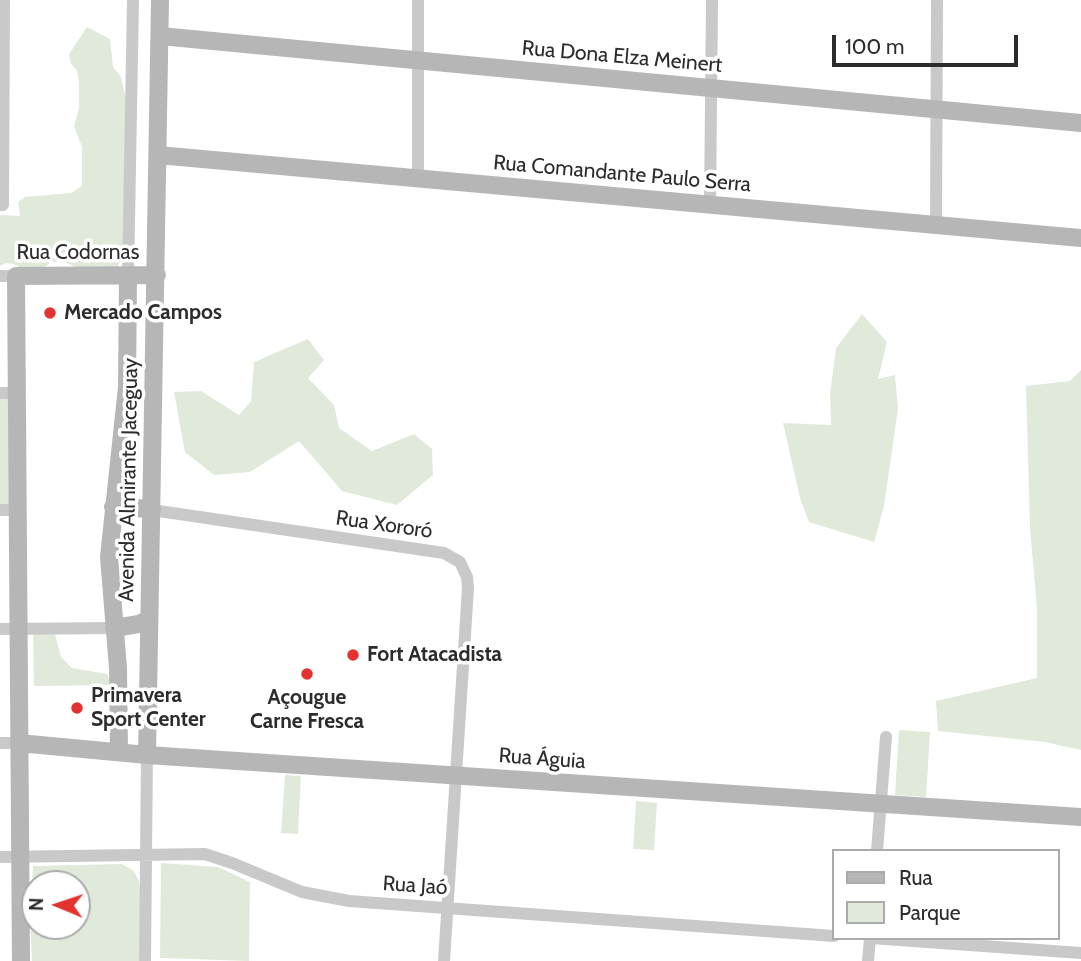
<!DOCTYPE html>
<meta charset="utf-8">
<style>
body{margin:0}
#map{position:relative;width:1081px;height:961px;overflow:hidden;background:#fff;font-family:Cabin,sans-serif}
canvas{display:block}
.legend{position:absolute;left:832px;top:849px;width:228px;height:91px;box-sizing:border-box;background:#fff;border:2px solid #ababab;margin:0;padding:9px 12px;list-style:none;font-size:21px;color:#2c2c2c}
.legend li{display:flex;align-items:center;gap:14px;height:35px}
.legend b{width:35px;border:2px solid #ababab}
.north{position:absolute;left:21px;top:870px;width:70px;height:70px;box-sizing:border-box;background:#fff;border:2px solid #ababab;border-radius:50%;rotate:272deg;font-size:19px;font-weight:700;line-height:28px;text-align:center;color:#2c2c2c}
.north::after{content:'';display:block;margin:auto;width:24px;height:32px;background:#e23330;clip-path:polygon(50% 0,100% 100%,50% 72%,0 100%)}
.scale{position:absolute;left:832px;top:35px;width:186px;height:32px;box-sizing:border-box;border:4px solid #2c2c2c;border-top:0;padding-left:9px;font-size:21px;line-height:24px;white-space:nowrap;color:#2c2c2c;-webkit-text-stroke:5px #fff;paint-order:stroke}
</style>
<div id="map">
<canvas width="1081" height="961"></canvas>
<ul class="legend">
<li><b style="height:9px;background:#b6b6b6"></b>Rua</li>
<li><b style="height:19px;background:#e1eada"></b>Parque</li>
</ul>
<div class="north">N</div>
<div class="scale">100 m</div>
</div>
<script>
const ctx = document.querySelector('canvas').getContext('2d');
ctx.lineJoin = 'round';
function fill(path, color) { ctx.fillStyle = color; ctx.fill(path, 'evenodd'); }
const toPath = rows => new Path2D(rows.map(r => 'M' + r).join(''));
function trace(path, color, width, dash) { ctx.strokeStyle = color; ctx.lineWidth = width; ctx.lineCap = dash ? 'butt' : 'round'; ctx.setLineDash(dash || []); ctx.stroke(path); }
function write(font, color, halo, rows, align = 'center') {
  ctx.font = font + ' Cabin,sans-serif'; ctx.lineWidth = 7; ctx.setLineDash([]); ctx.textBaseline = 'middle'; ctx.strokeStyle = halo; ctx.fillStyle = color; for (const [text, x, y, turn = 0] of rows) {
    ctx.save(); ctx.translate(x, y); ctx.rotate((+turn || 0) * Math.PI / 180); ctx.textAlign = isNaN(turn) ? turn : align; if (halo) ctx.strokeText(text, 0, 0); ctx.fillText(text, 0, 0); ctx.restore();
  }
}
const green = toPath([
 [87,27,110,39,113,67,121,77,127,104,124,257,117,267,83,271,63,261,50,262,43,270,31,275,14,264,6,263,0,266,0,215,20,216,18,202,25,197,71,193,82,186,82,147,74,126,79,108,79,83,77,70,71,64,69,54],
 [862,314,887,342,878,379,895,375,898,409,884,506,874,542,809,522,800,498,783,423,831,425,830,394,836,348],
 [308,339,324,360,308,378,334,405,339,428,372,451,414,434,432,449,433,475,397,505,342,491,299,441,250,472,214,475,185,452,174,392,201,391,239,415,251,401,254,362],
 [1081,370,1081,750,1045,742,938,731,936,701,1037,678,1037,609,1030,528,1026,386,1070,381],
 [0,399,12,399,12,509,0,509],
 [33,630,54,630,61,657,72,668,107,674,113,685,34,686],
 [899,730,930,732,926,797,895,795],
 [285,775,301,776,298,834,281,833],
 [636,801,657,803,654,850,633,849],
 [161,863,218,867,250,882,249,961,160,958],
 [122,864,134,871,139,881,142,910,141,961,32,961,30,918,33,866],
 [35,884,77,884,77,926,35,926]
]);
const street = toPath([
 [418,178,418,0],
 [0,205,3,205,4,0],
 [710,205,712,0],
 [936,225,937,0],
 [0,276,16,276],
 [128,276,133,0],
 [0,393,16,393],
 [0,510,17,510],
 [152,510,444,553,460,562,467,577,468,588,444,961],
 [0,629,114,628],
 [0,743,19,743],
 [877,851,886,737],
 [0,857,205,854,232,863,302,892,349,901,834,936],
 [871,938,1081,953],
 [145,961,147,755],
 [868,961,870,938]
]);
const secondary = toPath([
 [160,36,1081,123],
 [158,155,1081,238],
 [113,507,124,506,152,510],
 [114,628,139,624,149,619],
 [19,743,147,755,1081,817],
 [119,752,118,668,109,557,127,387,128,276],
 [147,755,160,0],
 [21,961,16,276,157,275]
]);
const markers = [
 [50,313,7,"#e23330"],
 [353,655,7,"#e23330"],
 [307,674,7,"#e23330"],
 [77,708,7,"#e23330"]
];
const streetNames = [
 ["Rua Dona Elza Meinert",622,57,5],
 ["Rua Comandante Paulo Serra",622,174,5],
 ["Rua Codornas",78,253],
 ["Avenida Almirante Jaceguay",129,480,-89],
 ["Rua Xororó",384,525,8],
 ["Rua Águia",542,759,4],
 ["Rua Jaó",415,886,4]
];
const poiNames = [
 ["Mercado Campos",64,313],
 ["Fort Atacadista",367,655],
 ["Primavera",91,696],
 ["Sport Center",91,720],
 ["Açougue",307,698,"center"],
 ["Carne Fresca",307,722,"center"]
];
fill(green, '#e1eada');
trace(street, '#c9c9c9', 12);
trace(secondary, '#b6b6b6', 18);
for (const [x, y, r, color] of markers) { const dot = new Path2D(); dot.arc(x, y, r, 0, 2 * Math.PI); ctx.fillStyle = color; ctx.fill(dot); trace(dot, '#fff', 2.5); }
write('21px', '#2c2c2c', '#fff', streetNames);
write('bold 21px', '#2c2c2c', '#fff', poiNames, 'left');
</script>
